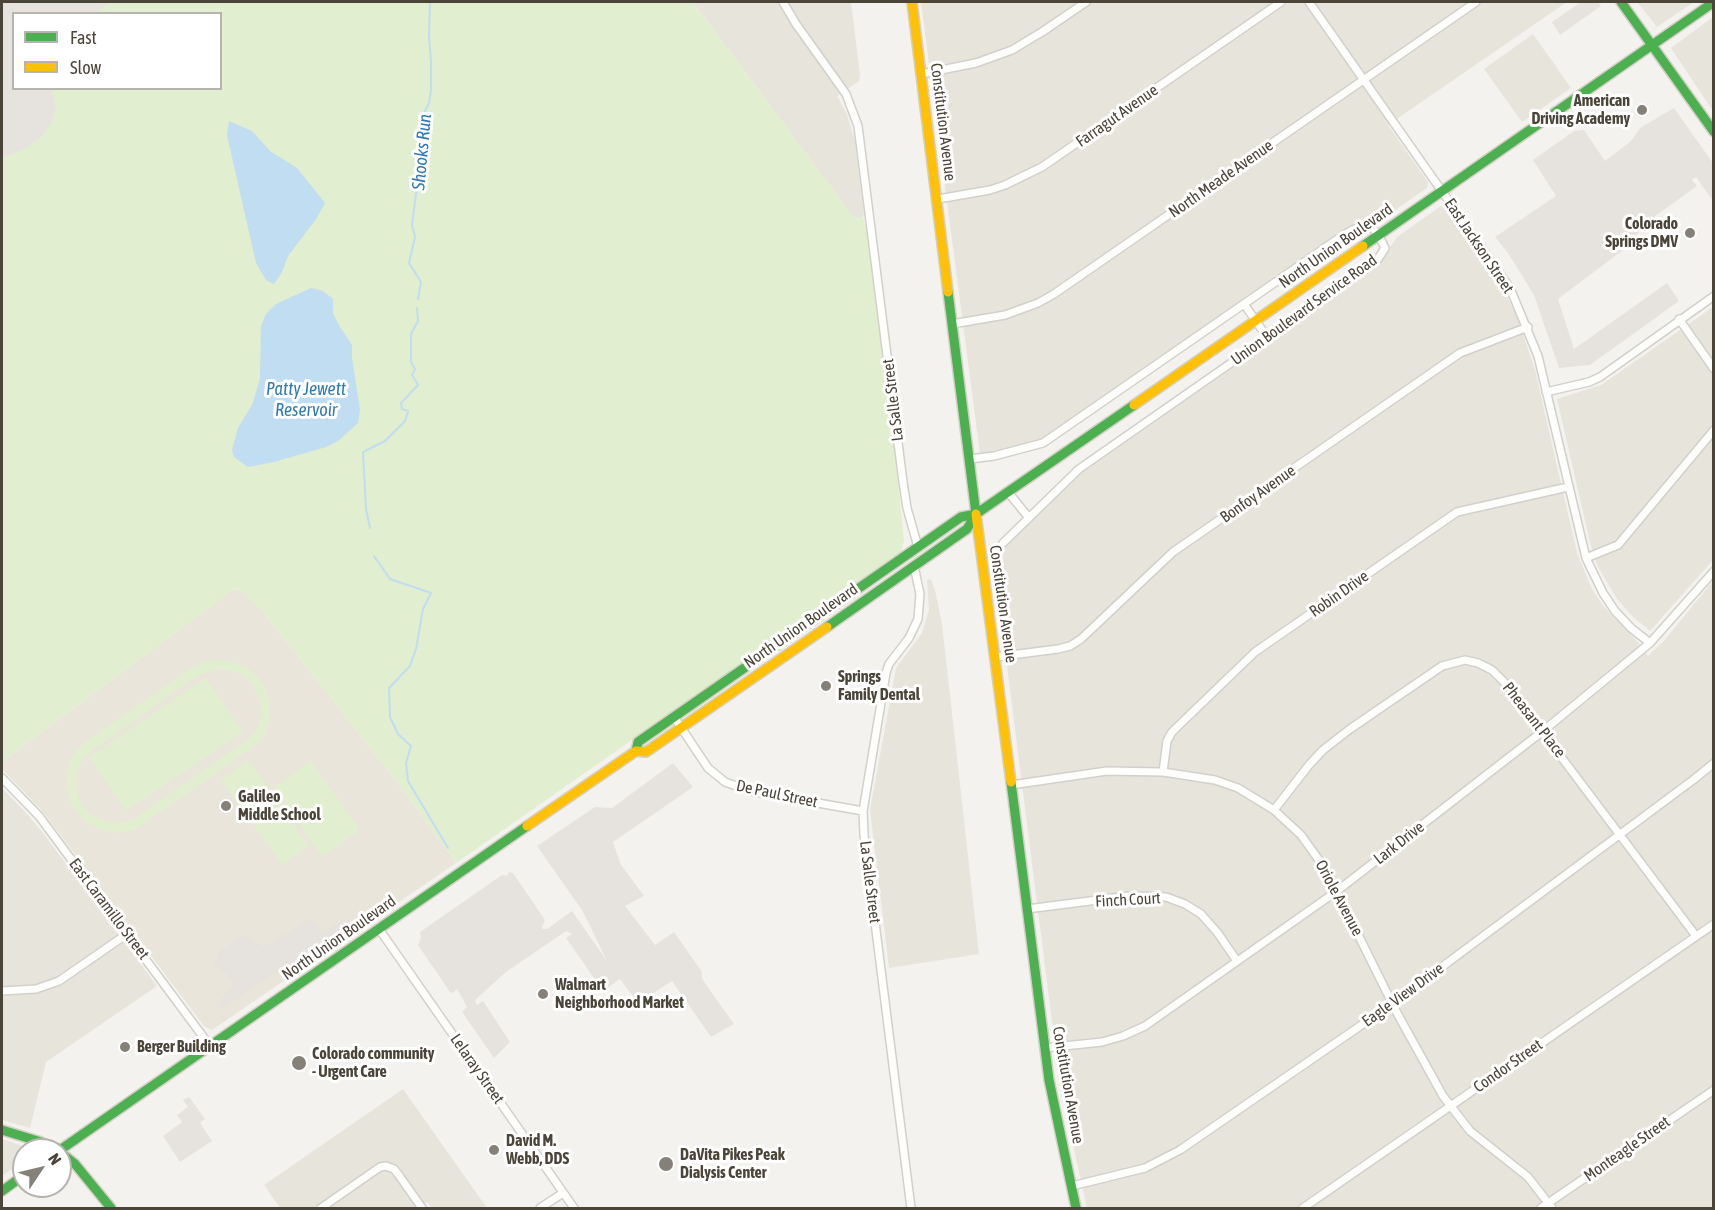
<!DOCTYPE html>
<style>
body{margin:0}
#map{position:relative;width:1715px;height:1210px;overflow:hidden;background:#f4f2ee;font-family:"Asap Condensed",sans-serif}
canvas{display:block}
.frame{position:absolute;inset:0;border:3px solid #4b4439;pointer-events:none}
.legend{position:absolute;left:12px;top:12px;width:210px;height:78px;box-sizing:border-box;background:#fff;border:2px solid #b7b4b0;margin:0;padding:8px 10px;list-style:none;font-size:18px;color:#4b4439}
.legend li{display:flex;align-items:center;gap:12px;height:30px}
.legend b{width:30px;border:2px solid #b7b4b0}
.north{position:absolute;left:12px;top:1138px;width:60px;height:60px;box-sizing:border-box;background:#fff;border:2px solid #b7b4b0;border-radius:50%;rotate:55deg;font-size:16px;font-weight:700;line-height:24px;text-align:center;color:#4b4439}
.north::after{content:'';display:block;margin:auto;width:21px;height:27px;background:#868178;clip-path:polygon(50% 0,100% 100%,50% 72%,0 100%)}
</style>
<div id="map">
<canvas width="1715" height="1210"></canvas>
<div class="frame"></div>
<ul class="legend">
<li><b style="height:8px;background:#4caf50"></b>Fast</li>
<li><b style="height:8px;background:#ffc107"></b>Slow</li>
</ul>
<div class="north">N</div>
</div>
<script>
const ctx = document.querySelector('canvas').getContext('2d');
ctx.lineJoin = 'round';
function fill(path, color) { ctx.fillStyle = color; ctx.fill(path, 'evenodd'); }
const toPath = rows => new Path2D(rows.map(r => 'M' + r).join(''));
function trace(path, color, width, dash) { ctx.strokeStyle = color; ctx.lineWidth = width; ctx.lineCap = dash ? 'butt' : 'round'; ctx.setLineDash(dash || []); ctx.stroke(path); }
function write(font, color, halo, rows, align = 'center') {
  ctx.font = font + ' "Asap Condensed",sans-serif'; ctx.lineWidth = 6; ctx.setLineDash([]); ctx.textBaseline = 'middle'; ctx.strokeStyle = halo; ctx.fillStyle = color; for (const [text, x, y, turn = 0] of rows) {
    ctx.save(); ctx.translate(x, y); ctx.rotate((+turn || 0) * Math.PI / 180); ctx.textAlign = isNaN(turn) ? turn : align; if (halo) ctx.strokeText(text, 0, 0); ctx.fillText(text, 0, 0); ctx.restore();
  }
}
const residential = toPath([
 [693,2,851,2,860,75,859,81,837,96,846,112,855,141,864,214,863,217,855,219],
 [921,2,1567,2,1388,125,1428,182,1427,188,1379,221,1353,226,1346,229,1044,438,1033,443,980,454],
 [1637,2,1694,2,1657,27],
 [1713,17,1713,111,1671,48],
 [1533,34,1571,88,1522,122,1484,69],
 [1441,206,1445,207,1504,291,1517,316,1535,370,1577,553,1592,589,1604,607,1636,640,1648,656,1663,642,1713,581,1713,1208,1087,1208,1060,1085,993,555,998,554,1082,473,1376,268,1397,237],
 [1713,307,1713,560,1650,631,1632,616,1617,599,1598,567,1590,543,1557,399,1601,385],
 [931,579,935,590,942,624,979,954,889,968,870,810,896,668,922,633,929,610,927,580],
 [2,788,28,815,43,833,157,986,46,1062,30,1128,2,1120],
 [403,1089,487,1208,432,1208,427,1202,417,1208,280,1208,264,1185],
 [2,1139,20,1145,25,1150,23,1161,2,1176]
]);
const education = toPath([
 [234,589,242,592,261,610,393,777,456,863,212,1030,204,1026,43,812,2,769,2,762]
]);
const green = toPath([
 [2,2,693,2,855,219,863,217,868,236,893,433,904,541,901,552,456,863,393,777,261,610,242,592,235,589,2,762],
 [14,14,220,14,220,88,14,88],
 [220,660,230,661,247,667,259,678,266,690,270,703,270,719,265,734,259,743,212,777,134,830,117,833,104,831,84,821,70,802,66,783,69,763,76,751,86,741,193,667,208,661],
 [216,669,232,671,242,675,250,681,257,693,261,703,261,716,257,728,251,737,132,820,121,823,110,823,90,814,81,804,76,788,77,770,85,756,197,676],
 [206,678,243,732,126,811,89,757],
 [249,760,309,846,282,865,221,780],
 [311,761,360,830,322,857,273,788]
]);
const parking = toPath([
 [2,2,111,2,94,13,14,14,14,88,51,89,56,108,52,121,42,136,26,148,3,158],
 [1581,2,1598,2,1601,6,1560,35,1552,22],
 [1674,108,1713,163,1713,201,1696,177,1692,180,1697,186,1644,224,1631,244,1558,299,1574,349,1667,283,1679,301,1590,365,1559,368,1534,295,1508,253,1495,237,1556,196,1533,160,1574,131,1584,130,1605,161,1631,141,1640,128],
 [673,763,693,787,613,842,621,865,644,896,625,906,655,945,674,932,702,972,702,979,734,1024,711,1037,672,981,638,1003,620,979,603,991,566,938,572,934,566,931,506,972,475,1000,477,1005,483,1001,510,1042,494,1058,462,1012,467,1007,457,989,453,993,450,992,418,945,421,938,420,932,502,875,507,876,509,872,513,873,545,920,542,927,543,929,547,929,572,911,607,961,582,910,537,846,595,807,612,808],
 [312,918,323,933,345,918,353,921,281,972,278,971,222,1009,218,1003,234,985,227,974,214,965,219,951,244,934,264,947],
 [189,1097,205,1119,200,1123,212,1141,180,1162,163,1136,182,1122,177,1115,188,1107,183,1100]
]);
const water = toPath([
 [229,121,252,131,270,151,297,168,325,203,316,219,288,256,282,272,274,284,266,280,256,263,227,135],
 [311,288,323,291,333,299,333,313,338,324,352,345,352,358,360,410,358,423,338,441,326,447,274,462,248,467,234,457,232,450,238,428,252,405,260,379,261,326,266,314,276,304]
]);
const stream = toPath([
 [418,299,421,282,409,263,415,237,412,225,418,178,424,159,426,127,423,115,429,103,431,90,431,62,429,36,430,2],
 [370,528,366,509,363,452,385,441,405,421,408,411,402,409,401,403,418,385,412,375,415,369,411,362,411,334,418,321,417,308],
 [374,556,390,579,431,593,423,609,416,649,410,666,389,688,390,717,398,734,411,746,406,763,408,781,448,848]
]);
const street = toPath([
 [783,2,796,24,846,94,858,126,903,482,907,508,918,547],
 [1309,2,1510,288,1538,356,1586,558,1603,593,1615,611,1631,628,1650,643],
 [921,74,976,63,1012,50,1042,32,1086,2],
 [938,199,990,190,1005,185,1042,167,1281,2],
 [1244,304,1267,337],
 [1679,319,1714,369],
 [952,324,1005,315,1038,303,1054,294,1476,2],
 [1546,392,1589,382,1600,377,1714,296],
 [970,459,994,456,1043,443,1345,234,1354,229,1371,226,1379,236,1385,248,1378,259,1373,264,1079,469,1003,543],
 [1008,492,1029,518],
 [1586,558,1618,545,1714,430],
 [995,657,1058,649,1070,646,1081,639,1173,552,1460,353,1528,327],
 [674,717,708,768,725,782,750,791,863,811],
 [1163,772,1167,741,1172,732,1255,652,1457,512,1568,487],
 [2,778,39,816,210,1046],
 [1011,785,1107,771,1163,772,1215,780,1238,788,1274,810,1301,835,1326,870,1397,1013,1443,1096,1470,1131,1528,1177,1552,1208],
 [1274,810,1309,765,1323,750,1350,729,1442,666,1465,660,1478,663,1492,670,1507,685,1696,936],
 [1027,909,1129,896,1166,897,1185,904,1201,914,1217,932,1237,961],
 [379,929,574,1208],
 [2,991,36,989,59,981,127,934],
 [1044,1048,1102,1042,1123,1036,1145,1026,1337,891,1543,731,1650,643,1714,571],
 [1072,1186,1145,1168,1180,1150,1392,1004,1693,780,1714,763],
 [321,1208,380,1167,386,1166,394,1169,398,1174,422,1208],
 [540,1208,563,1193],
 [911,1208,864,835,863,811,886,673,889,664,909,638,918,619,920,594,914,566],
 [1303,1208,1714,924],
 [1541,1208,1714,1090]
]);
const fast = toPath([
 [1621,2,1714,132],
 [1363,246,1714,2],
 [948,292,976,514],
 [827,627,967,529,976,514],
 [636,751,638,742,961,517,976,514,1134,405],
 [1011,782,1049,1080,1076,1208],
 [2,1130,41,1142,56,1150],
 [60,1150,527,826],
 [60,1152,75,1164,111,1208],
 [2,1191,24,1175]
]);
const slow = toPath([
 [912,2,948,292],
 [1134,405,1363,246],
 [976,514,1011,782],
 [527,826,636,751,646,752,827,627]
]);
const markers = [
 [1642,110,6,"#868178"],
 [1690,233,6,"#868178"],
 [826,686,6,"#868178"],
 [226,806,6,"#868178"],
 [543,994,6,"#868178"],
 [125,1047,6,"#868178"],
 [299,1063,8,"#868178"],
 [494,1150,6,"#868178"],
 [666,1164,8,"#868178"]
];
const poiNames = [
 ["American",1630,101,"right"],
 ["Driving Academy",1630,119,"right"],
 ["Colorado",1678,224,"right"],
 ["Springs DMV",1678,242,"right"],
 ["Springs",838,677],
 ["Family Dental",838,695],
 ["Galileo",238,797],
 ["Middle School",238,815],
 ["Walmart",555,985],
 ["Neighborhood Market",555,1003],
 ["Berger Building",137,1047],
 ["Colorado community",312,1054],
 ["- Urgent Care",312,1072],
 ["David M.",506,1141],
 ["Webb, DDS",506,1159],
 ["DaVita Pikes Peak",680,1155],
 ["Dialysis Center",680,1173]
];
const streetNames = [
 ["Farragut Avenue",1117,116,-35],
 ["Constitution Avenue",943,122,83],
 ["North Meade Avenue",1221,179,-35],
 ["North Union Boulevard",1336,246,-35],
 ["East Jackson Street",1479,246,56],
 ["Union Boulevard Service Road",1304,310,-36],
 ["La Salle Street",893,400,-97],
 ["Bonfoy Avenue",1258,494,-35],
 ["Robin Drive",1339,594,-35],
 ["Constitution Avenue",1003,604,82],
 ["North Union Boulevard",801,626,-35],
 ["Pheasant Place",1534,720,52],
 ["De Paul Street",777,794,12],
 ["Lark Drive",1399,843,-38],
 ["La Salle Street",870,882,83],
 ["Oriole Avenue",1339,898,62],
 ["Finch Court",1128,900,-3],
 ["East Caramillo Street",109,909,53],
 ["North Union Boulevard",339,938,-35],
 ["Eagle View Drive",1403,995,-36],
 ["Condor Street",1508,1066,-35],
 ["Lelaray Street",477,1069,55],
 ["Constitution Avenue",1068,1085,80],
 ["Monteagle Street",1627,1149,-35]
];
const waterNames = [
 ["Shooks Run",422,152,-85],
 ["Patty Jewett",306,389],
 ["Reservoir",306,410]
];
fill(residential, '#e7e4dc');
fill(education, '#eae5da');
fill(green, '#e1eecf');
fill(parking, '#e6e3df');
fill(water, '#c0ddf1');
trace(stream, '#c0ddf1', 2);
trace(street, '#d2d0cb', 10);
trace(fast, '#d3cfc5', 12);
trace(slow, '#d3cfc5', 12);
trace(street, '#fdfdfc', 7);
trace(fast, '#4caf50', 9);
trace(slow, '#ffc107', 9);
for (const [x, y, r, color] of markers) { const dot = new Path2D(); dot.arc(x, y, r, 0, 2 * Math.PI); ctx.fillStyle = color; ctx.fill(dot); trace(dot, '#fff', 2); }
write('bold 16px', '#4b4439', '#fff', poiNames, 'left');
write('16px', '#4b4439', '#fff', streetNames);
write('italic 18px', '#2e7ab2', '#fff', waterNames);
</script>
